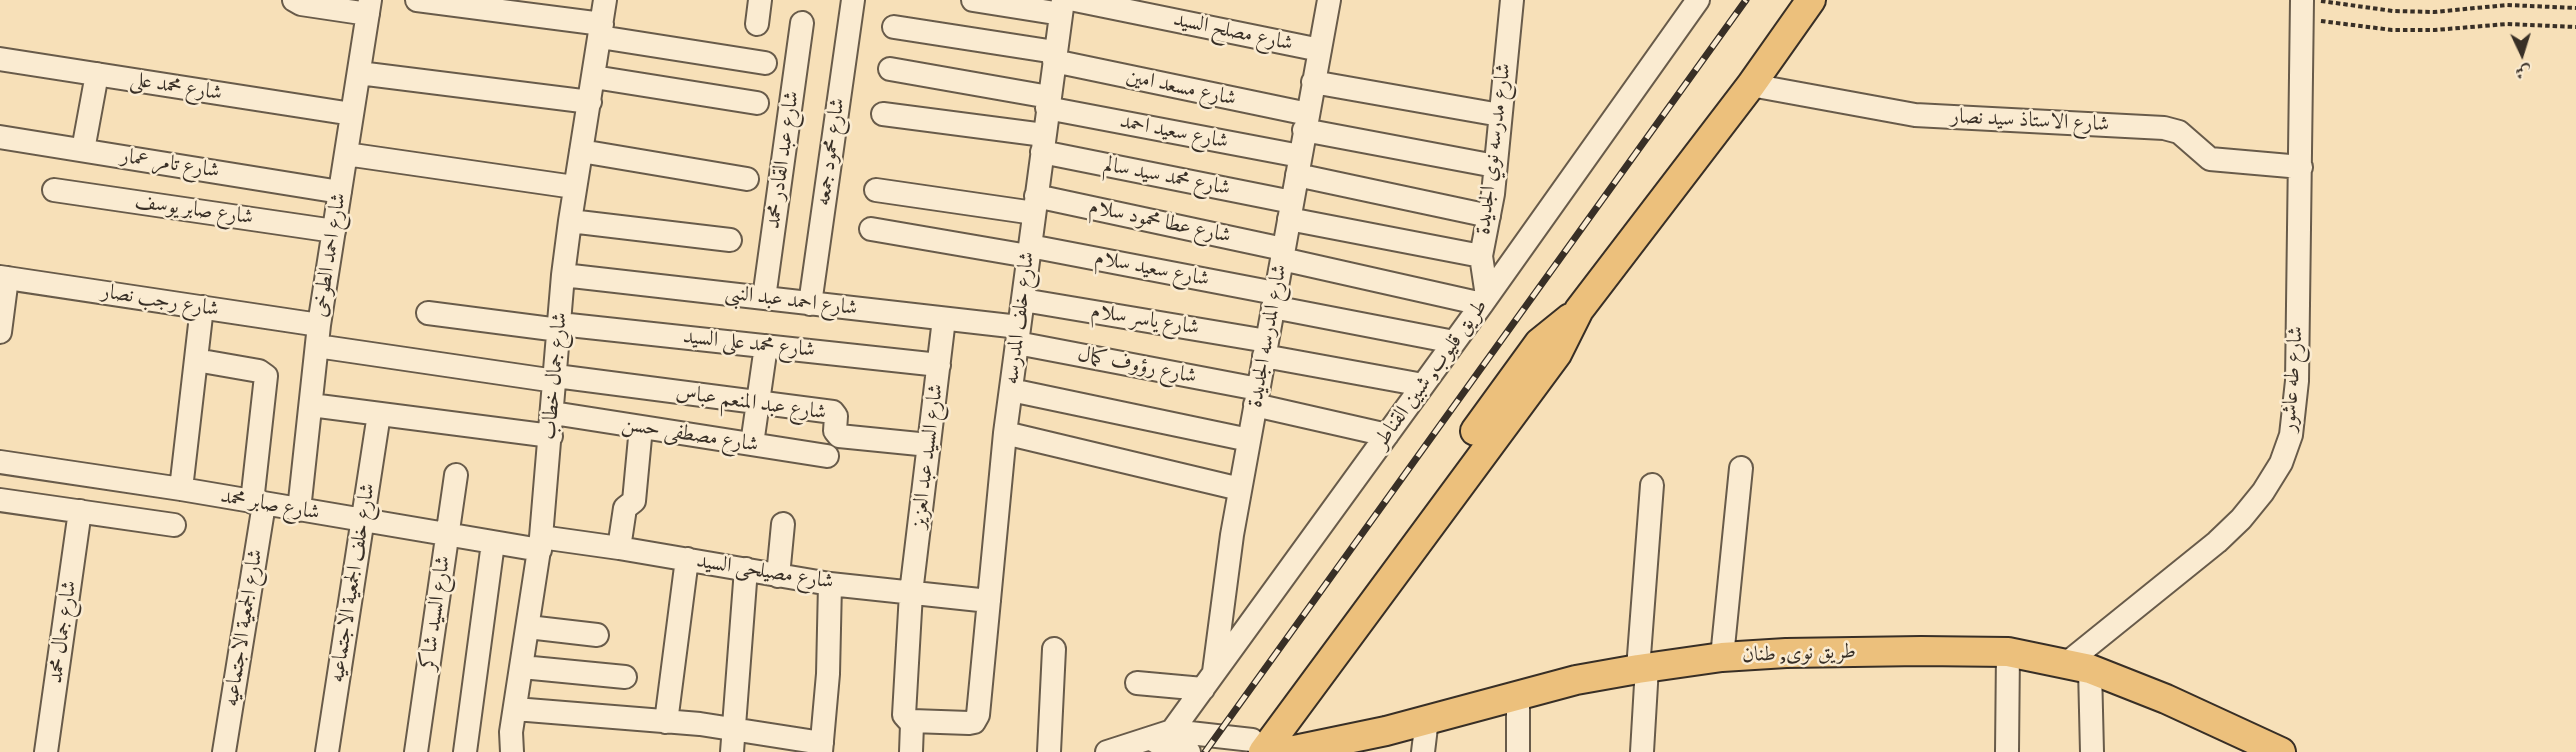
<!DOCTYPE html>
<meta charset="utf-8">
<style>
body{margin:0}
#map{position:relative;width:2576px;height:752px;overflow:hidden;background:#f7e0b8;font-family:"IM FELL Great Primer",Amiri,serif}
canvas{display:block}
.north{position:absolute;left:2492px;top:24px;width:60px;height:60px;-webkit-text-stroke:4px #faebd1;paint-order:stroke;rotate:176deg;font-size:16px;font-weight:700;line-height:24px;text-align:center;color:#382f26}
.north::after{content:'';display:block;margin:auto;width:21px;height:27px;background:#382f26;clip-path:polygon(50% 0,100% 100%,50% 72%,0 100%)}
</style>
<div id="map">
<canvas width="2576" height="752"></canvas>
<div class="north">ش</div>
</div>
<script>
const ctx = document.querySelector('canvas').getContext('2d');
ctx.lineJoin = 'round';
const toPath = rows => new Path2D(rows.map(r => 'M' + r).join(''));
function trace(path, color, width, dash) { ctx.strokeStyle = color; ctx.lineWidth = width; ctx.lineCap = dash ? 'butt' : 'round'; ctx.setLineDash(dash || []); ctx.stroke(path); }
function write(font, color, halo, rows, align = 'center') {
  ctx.font = font + ' "IM FELL Great Primer",Amiri,serif'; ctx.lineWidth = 5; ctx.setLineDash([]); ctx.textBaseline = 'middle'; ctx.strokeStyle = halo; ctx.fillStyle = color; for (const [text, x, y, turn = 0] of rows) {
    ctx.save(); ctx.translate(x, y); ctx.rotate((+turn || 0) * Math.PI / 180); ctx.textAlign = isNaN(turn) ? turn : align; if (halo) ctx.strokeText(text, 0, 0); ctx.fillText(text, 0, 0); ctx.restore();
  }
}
const path = toPath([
 [2321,1,2393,11,2434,12,2507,5,2576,8],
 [2321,21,2392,30,2435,30,2507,24,2576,27]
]);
const minor = toPath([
 [294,0,301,4,368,14],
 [417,0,602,24],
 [973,0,1061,14],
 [1075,0,1320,50],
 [757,24,760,0],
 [894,27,1055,52],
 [600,37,765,63],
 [0,59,352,114],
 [1054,61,1308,114],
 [890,69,1049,97],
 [359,73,590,102],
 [594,77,757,103],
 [1313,82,1500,115],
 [1751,85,1915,115,2164,128,2179,132,2210,159,2301,167],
 [1047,108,1300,156],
 [883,114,1044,135],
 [1304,130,1495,166],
 [0,137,340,192],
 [83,150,97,74],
 [581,151,747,179],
 [1042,152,1292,202],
 [346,154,574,187],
 [1297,175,1489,216],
 [54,190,334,231],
 [876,190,1034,213],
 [1036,196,1283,249],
 [1289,219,1481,256],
 [570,221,730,240],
 [871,229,1028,256],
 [1030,246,1275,293],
 [1282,259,1482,304],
 [563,275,1019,327],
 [0,277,319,325],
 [1487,296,1481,256,1493,194,1512,0],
 [764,298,802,23],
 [1023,300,1267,341],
 [810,304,853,0],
 [1273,307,1454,342],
 [428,313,559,330],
 [560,324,939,365],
 [0,332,7,278],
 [1017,343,1258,389],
 [317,346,555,381],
 [1264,356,1423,385],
 [196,360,259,371,266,376,252,502],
 [556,376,833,412,836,416,835,431,839,436,929,445],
 [1011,390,1249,440],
 [311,405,551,436],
 [1255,405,1387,435],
 [553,413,827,456],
 [1005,433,1240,489],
 [752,444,766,346],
 [0,462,181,489,540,550],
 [181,489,202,307],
 [0,500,174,525],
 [299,510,319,325,370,0],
 [541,537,619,548,830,584,989,601],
 [619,548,625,508,634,501,641,427],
 [778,576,783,524],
 [528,627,597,635],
 [1722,657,1741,468],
 [2067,663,2217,542,2241,519,2263,492,2281,463,2291,435,2297,381,2302,0],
 [522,667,625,677],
 [1638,669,1652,485],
 [2090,669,2092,752],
 [1214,672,1232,535,1329,0],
 [1137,683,1203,689],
 [515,709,700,724,822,743],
 [912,721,969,723,974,722,978,715,1005,433,1063,0],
 [666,722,687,559],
 [1153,740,1165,747,1189,752],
 [1165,747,1172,731,1482,304,1698,0],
 [46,752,80,511],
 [224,752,264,504],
 [327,752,379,414],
 [416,752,456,475],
 [465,752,493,543],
 [512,752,511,732,541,537,563,275,570,221,605,0],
 [732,752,746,569],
 [821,752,828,674,830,584],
 [911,752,912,724,904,715,911,593,944,319],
 [1049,752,1054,649],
 [1107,752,1172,731,1252,740],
 [1423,752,1427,719],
 [1518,752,1518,696],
 [1642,752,1647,667],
 [2007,752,2008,652]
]);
const major = toPath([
 [1475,431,1539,343,1570,318],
 [1263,752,1557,354,1579,310,1751,85,1811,0],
 [1285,752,1386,731,1576,680,1638,669,1722,657,1786,653,1921,651,2008,652,2090,669,2166,699,2281,752]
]);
const rail = toPath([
 [1205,752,1746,0]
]);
const streetNames = [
 ["شارع مصلح السيد",1233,32,12],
 ["شارع محمد على",176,87,9],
 ["شارع مسعد امين",1181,88,12],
 ["شارع الاستاذ سيد نصار",2030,121,3],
 ["شارع سعيد احمد",1174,132,11],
 ["شارع مدرسه نوي الجديدة",1494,149,-83],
 ["شارع محمود جمعه",831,152,-82],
 ["شارع عبد القادر محمد",783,160,-82],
 ["شارع تامر عمار",170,164,9],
 ["شارع محمد سيد سالم",1167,177,11],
 ["شارع صابر يوسف",194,210,8],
 ["شارع عطا محمود سلام",1160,222,12],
 ["شارع احمد الطوخى",330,255,-81],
 ["شارع سعيد سلام",1152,269,11],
 ["شارع رجب نصار",160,301,9],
 ["شارع احمد عبد النبى",791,301,7],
 ["شارع خلف المدرسه",1020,318,-83],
 ["شارع ياسر سلام",1145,320,9],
 ["شارع المدرسه الجديدة",1268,336,-80],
 ["شارع محمد على السيد",749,344,6],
 ["شارع رؤوف كمال",1137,366,11],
 ["طريق قليوب, شبين القناطر",1431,374,-54],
 ["شارع جمال خطاب",555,376,-85],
 ["شارع طه عاشور",2293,379,-86],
 ["شارع عبد المنعم عباس",751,403,8],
 ["شارع مصطفى حسن",690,435,9],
 ["شارع السيد عبد العزيز",928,456,-83],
 ["شارع صابر محمد",270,505,10],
 ["شارع مصيلحى السيد",765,572,9],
 ["شارع خلف الجمعية الاجتماعيه",353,583,-81],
 ["شارع السيد شاكر",436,613,-82],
 ["شارع الجمعية الاجتماعيه",244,628,-81],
 ["شارع جمال محمد",63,632,-82],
 ["طريق نوى, طنان",1799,654,-2]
];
trace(minor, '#685b4a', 26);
trace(major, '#382f26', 32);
trace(path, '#382f26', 4, [4.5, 3]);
trace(minor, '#faebd1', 22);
trace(major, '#ecc07c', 28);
trace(rail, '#382f26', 7);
trace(rail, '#faebd1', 4.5, [14]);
write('21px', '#382f26', '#faebd1', streetNames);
</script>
